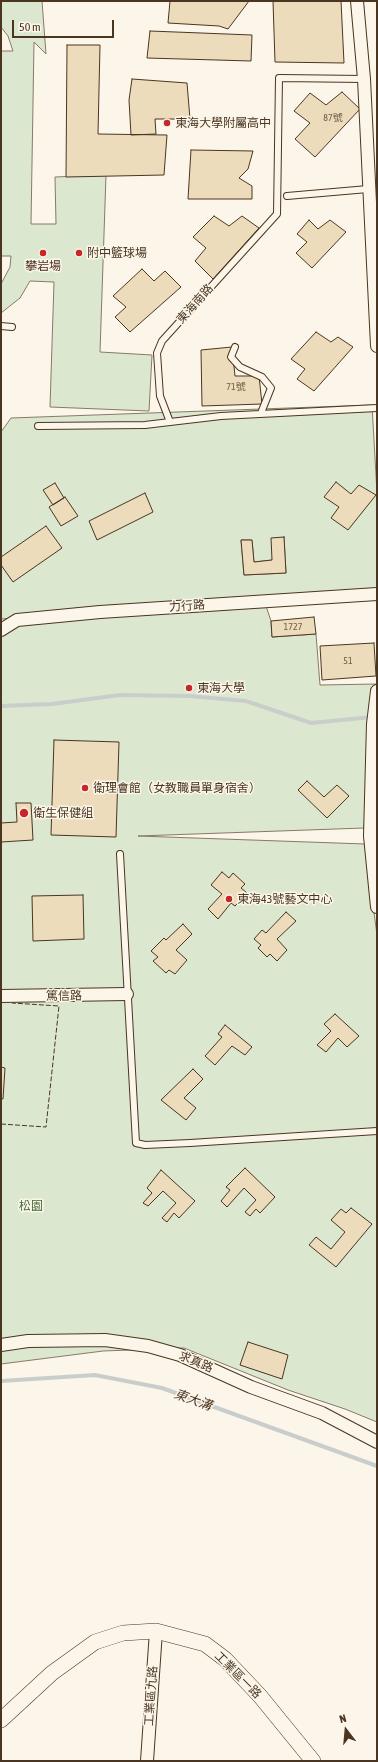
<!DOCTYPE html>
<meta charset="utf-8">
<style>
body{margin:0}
#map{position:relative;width:378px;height:1762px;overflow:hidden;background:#fbf6e9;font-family:"Asap Condensed",sans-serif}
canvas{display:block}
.frame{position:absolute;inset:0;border:2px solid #4a3520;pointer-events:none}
.north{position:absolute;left:326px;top:1710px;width:40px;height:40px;-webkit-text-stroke:3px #fbf6e9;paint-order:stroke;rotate:344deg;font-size:11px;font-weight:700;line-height:16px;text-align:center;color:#4a3520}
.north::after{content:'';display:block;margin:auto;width:14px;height:18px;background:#4a3520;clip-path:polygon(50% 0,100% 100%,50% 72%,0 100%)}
.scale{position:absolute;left:12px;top:20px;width:102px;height:18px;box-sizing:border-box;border:2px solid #4a3520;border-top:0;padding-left:5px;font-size:12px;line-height:14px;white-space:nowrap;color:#4a3520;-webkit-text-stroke:3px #fbf6e9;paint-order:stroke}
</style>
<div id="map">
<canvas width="378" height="1762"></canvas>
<div class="frame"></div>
<div class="north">N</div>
<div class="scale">50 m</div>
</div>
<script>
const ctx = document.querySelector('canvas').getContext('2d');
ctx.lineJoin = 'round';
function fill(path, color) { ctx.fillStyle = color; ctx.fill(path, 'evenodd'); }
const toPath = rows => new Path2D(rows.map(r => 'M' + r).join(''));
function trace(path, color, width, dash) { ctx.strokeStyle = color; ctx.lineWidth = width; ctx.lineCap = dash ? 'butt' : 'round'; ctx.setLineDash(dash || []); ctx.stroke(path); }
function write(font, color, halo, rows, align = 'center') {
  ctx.font = font + ' "Asap Condensed","Noto Sans TC",sans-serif'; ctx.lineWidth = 3; ctx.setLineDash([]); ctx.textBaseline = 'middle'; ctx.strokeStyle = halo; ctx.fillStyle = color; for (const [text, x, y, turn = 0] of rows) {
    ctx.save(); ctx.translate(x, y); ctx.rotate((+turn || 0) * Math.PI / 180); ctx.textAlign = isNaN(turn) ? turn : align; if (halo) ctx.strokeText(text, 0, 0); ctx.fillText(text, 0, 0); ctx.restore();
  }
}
const green = toPath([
 [1,1,42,1,46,54,34,42,31,224,56,224,55,177,106,175,100,352,152,355,149,411,50,407,54,282,30,281,20,298,1,313,1,284,10,267,11,256,1,256,1,51,13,51,8,36,1,27,1,1],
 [372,405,377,493,377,594,264,600,271,621,272,637,316,634,320,685,377,684,377,916,370,836,372,735,364,828,138,836,365,844,377,935,377,1422,345,1409,288,1390,184,1348,103,1351,1,1364,1,636,25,619,62,614,1,619,1,432,11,418,372,405],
 [284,537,286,573,244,575,241,540,252,540,254,562,272,560,284,537]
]);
const stream = toPath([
 [1,706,52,704,120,695,189,696,246,701,311,723,372,717],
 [1,1381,95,1375,162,1388,377,1466]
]);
const building = toPath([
 [170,1,249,1,228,29,219,26,168,23,170,1],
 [273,1,341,1,344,63,275,62,273,1],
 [150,31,252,35,251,61,147,58,150,31],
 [67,45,100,45,98,134,167,135,164,175,66,177,67,45],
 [132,79,187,83,190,119,155,119,156,134,131,135,129,100,132,79],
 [342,92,360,109,315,157,295,139,310,123,294,111,310,93,326,105,342,92],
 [191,150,253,151,248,169,239,178,252,186,252,199,188,199,191,150],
 [214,216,229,226,242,216,259,228,213,279,195,261,206,248,193,237,214,216],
 [309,220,318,229,330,220,346,232,312,268,296,253,307,242,297,234,309,220],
 [142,269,154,281,165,271,181,287,130,332,115,317,126,307,113,296,142,269],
 [316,332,331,342,338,337,353,347,314,391,297,379,305,369,291,359,316,332],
 [232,347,235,376,259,376,262,404,202,406,201,350,232,347],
 [336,482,351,494,359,485,376,495,348,530,331,518,339,507,324,497,336,482],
 [55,483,64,498,53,505,43,490,55,483],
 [145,493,153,512,97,540,89,521,145,493],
 [65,497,78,516,61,526,49,507,65,497],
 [46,526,62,548,13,582,1,565,1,557,46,526],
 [284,537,286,573,244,575,241,540,252,540,254,562,272,560,271,538,284,537],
 [314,617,316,634,272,637,271,621,314,617],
 [374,643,376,676,322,680,320,646,374,643],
 [54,740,119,742,116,837,51,835,54,740],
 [307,781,324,797,337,785,349,796,327,818,298,790,307,781],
 [16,803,31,803,33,840,1,842,1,823,17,822,16,803],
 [222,872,229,878,233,873,245,884,241,888,247,893,235,906,231,903,218,919,208,909,222,894,211,885,222,872],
 [83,895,84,939,33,941,32,896,83,895],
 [286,912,296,921,277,939,287,950,277,961,270,954,267,957,258,948,261,945,254,939,262,930,266,933,286,912],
 [183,924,192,934,176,950,187,960,175,974,169,970,166,973,153,961,158,957,151,951,164,938,166,940,183,924],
 [335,1014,359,1036,347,1047,338,1038,326,1052,317,1045,331,1031,324,1024,335,1014],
 [225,1025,252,1047,245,1055,232,1046,215,1065,205,1056,222,1037,218,1034,225,1025],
 [1,1067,5,1068,3,1099,1,1099,1,1067],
 [193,1069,203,1079,184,1098,196,1108,186,1120,161,1100,193,1069],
 [245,1168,275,1197,260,1213,256,1209,250,1216,245,1212,256,1200,244,1188,227,1207,221,1201,230,1190,226,1187,245,1168],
 [161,1170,195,1201,179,1218,174,1213,167,1222,162,1218,176,1203,163,1191,148,1206,143,1203,152,1193,147,1188,161,1170],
 [351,1208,372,1224,336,1267,309,1245,316,1237,331,1249,345,1232,331,1220,341,1209,346,1213,351,1208],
 [248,1342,288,1355,282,1379,240,1365,248,1342]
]);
const service = toPath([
 [364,79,279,78,277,214,162,341,157,353,160,396,170,422,221,416,377,408],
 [287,196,368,189],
 [1,326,12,327],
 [235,347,231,357,240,367,262,377,271,388,261,413],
 [38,426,145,425,170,422],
 [120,854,136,1143,145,1145,190,1143,377,1131]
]);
const minor = toPath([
 [357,1,364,79,377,346],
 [1,630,17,620,100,612,377,594],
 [377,691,373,724,370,836,377,907],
 [1,996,127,994],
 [1,1345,28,1341,105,1340,148,1346,180,1355,251,1387,322,1413,377,1442],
 [147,1761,156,1631]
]);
const tertiary = toPath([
 [1,1720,52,1673,95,1642,123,1633,156,1631,205,1644,225,1659,260,1696,313,1761]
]);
const fence = toPath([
 [1,1124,46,1127,59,1006,12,1003]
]);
const markers = [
 [167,123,4,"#c62828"],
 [43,253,4,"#c62828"],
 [79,253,4,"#c62828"],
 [189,688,4,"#c62828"],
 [85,788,4,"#c62828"],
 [24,813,5,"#c62828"],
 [229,899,4,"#c62828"]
];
const numberNames = [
 ["87號",333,118],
 ["71號",236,387],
 ["1727",293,627],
 ["51",348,661]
];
const poiNames = [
 ["東海大學附屬高中",175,123],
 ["附中籃球場",87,253],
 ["攀岩場",43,266,"center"],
 ["東海大學",197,688],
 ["衛理會館（女教職員單身宿舍）",93,788],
 ["衛生保健組",33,813],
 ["東海43號藝文中心",237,899]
];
const streetNames = [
 ["東海南路",195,304,-48],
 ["力行路",187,606,-4],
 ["篤信路",64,996,-1],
 ["求真路",196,1362,23],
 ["工業區一路",238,1675,45],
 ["工業區九路",151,1696,-86]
];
const parkNames = [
 ["松園",31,1206]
];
const waterNames = [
 ["東大溝",193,1400,20]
];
fill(green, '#dce7d0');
trace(green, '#887966', 1);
trace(stream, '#c9cecd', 4);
fill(building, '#ecdcbc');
trace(building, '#4a3520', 1);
trace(service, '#4a3520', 8);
trace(minor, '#4a3520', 14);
trace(tertiary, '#4a3520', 16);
trace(service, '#fbf6e9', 6);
trace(minor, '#fbf6e9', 12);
trace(tertiary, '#fbf6e9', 15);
trace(fence, '#4a3520', 1, [5, 2]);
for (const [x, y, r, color] of markers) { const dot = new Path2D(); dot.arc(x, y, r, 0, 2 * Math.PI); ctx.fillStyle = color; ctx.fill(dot); trace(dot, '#fbf6e9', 1.5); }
write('10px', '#725f47', null, numberNames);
write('12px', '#4a3520', '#fbf6e9', poiNames, 'left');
write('12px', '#4a3520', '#fbf6e9', streetNames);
write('12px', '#436837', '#fbf6e9', parkNames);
write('italic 13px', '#4a3520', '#fbf6e9', waterNames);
</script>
